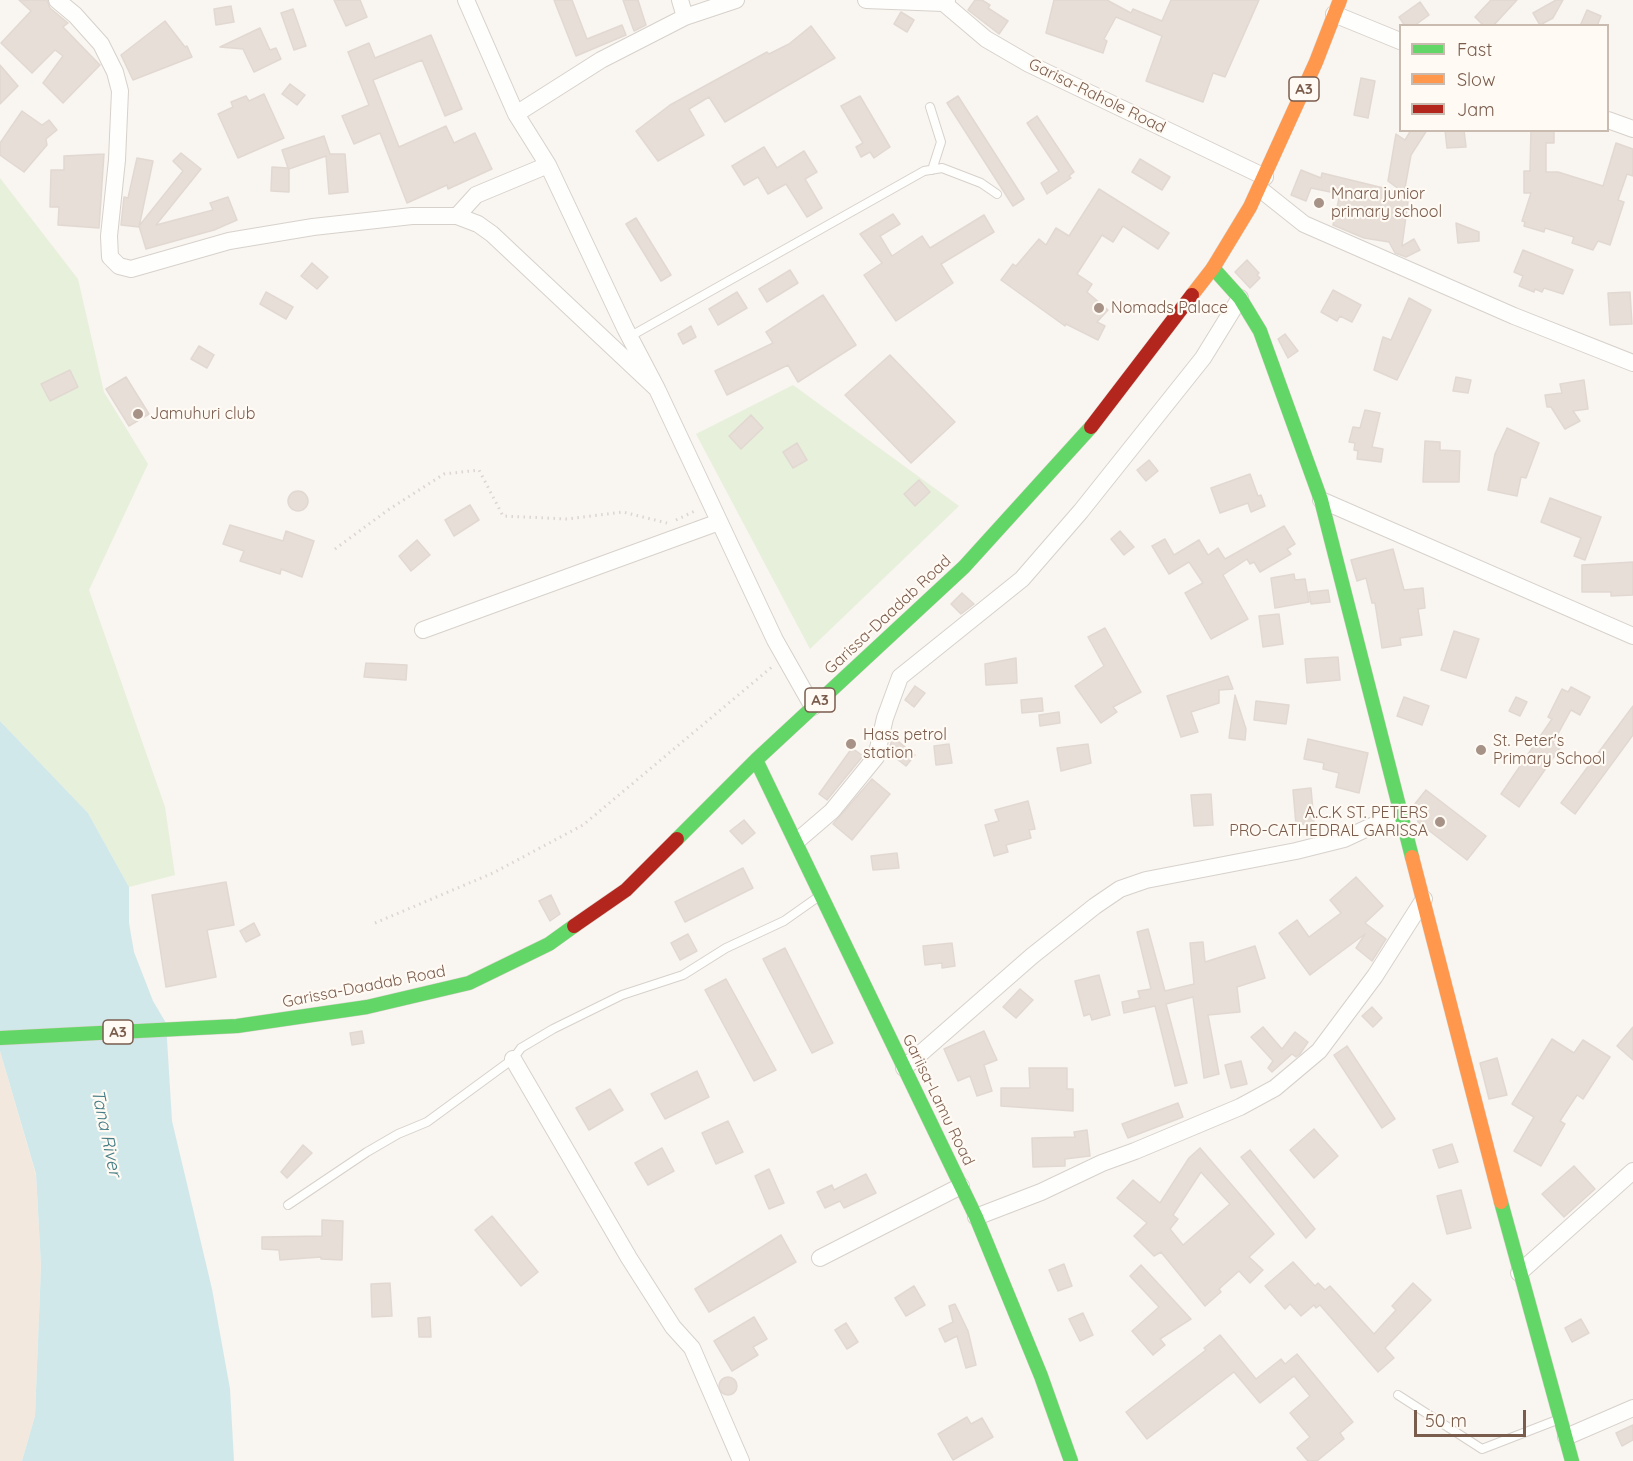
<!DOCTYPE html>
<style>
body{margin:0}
#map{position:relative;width:1633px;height:1461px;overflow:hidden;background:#f9f5f0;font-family:Quicksand,sans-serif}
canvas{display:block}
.legend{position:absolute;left:1399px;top:24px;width:210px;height:108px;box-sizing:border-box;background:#fffaf3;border:2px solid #cabbb1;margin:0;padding:8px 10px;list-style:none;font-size:18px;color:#7a5c4d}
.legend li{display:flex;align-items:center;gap:12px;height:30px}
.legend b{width:30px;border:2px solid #cabbb1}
.scale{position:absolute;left:1414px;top:1410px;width:112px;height:27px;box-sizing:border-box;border:3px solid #7a5c4d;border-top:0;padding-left:8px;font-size:18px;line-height:21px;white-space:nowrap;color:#7a5c4d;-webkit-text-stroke:4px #fffaf3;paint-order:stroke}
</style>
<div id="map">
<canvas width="1633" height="1461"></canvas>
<ul class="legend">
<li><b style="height:8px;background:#63d668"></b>Fast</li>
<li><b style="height:8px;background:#ff974d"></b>Slow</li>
<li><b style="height:8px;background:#b3261e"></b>Jam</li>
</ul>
<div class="scale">50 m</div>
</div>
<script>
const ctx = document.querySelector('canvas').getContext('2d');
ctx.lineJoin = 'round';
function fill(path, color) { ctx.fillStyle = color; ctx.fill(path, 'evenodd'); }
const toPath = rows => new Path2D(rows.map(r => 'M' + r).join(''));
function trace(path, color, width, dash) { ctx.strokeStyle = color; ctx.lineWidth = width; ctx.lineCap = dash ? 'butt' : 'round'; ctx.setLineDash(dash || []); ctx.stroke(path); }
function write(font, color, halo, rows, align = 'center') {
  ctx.font = font + ' Quicksand,sans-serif'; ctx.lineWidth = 4.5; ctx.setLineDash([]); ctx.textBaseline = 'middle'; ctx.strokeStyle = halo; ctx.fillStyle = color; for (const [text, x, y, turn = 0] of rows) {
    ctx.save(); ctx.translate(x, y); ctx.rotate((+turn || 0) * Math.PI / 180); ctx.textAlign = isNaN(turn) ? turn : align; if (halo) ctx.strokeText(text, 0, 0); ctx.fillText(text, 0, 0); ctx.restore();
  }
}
const residential = toPath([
 [0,1051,36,1175,41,1266,35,1416,22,1461,0,1461]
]);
const green = toPath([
 [0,178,78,279,104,392,148,464,89,590,165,807,175,875,129,887,88,813,0,721],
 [793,385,959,506,810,649,696,434]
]);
const water = toPath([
 [0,721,88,813,129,887,129,923,134,952,153,1001,166,1023,172,1121,212,1289,230,1389,234,1461,22,1461,35,1416,41,1266,36,1174,0,1051]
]);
const building = toPath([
 [19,0,47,0,50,8,68,23,63,27,100,65,63,103,43,83,63,56,55,50,32,73,1,43,31,11,19,0],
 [334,0,360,0,367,17,346,26,334,0],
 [554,0,572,0,587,39,622,25,626,35,576,56,554,0],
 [623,0,638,0,646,25,634,31,623,0],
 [975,0,982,0,990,5,988,8,1008,21,999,34,968,10,975,0],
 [1054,0,1107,0,1131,13,1133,9,1162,21,1171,0,1259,0,1225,77,1213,73,1203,102,1146,81,1162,36,1116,17,1104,39,1107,41,1103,53,1046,33,1054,0],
 [1491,0,1517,0,1493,26,1484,26,1475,17,1491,0],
 [1556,0,1563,0,1553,18,1540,25,1533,13,1556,0],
 [1420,2,1429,15,1414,26,1405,26,1399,17,1420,2],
 [231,6,234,22,216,25,214,9,231,6],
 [293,9,306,46,294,50,281,13,293,9],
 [1587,10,1601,16,1597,26,1580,26,1587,10],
 [901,12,914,20,907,32,894,24,901,12],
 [165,21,185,47,187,46,192,57,133,80,121,55,165,21],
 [811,26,835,58,725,122,709,97,689,109,704,135,658,161,636,131,670,105,767,52,769,54,789,44,811,26],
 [260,28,270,50,276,48,281,59,254,72,243,49,220,47,260,28],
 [431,35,462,109,445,116,422,60,373,80,399,147,446,126,454,143,475,133,492,169,448,189,447,185,407,203,380,133,354,144,342,116,369,105,348,52,369,43,375,58,431,35],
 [0,65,18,86,0,104,0,65],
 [1361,78,1375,81,1368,118,1354,115,1361,78],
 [290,84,305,95,297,105,282,94,290,84],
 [264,94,284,138,238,158,218,114,233,107,231,102,246,96,249,101,264,94],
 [860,96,890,147,874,158,870,152,861,157,856,147,863,143,841,106,860,96],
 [958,96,1024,199,1013,206,947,103,958,96],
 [22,111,42,125,49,120,57,130,46,139,47,145,24,172,0,155,0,143,22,111],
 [1037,116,1074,172,1069,176,1071,178,1047,194,1041,183,1059,171,1027,123,1037,116],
 [1411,130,1427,130,1411,155,1404,193,1409,194,1402,246,1414,239,1420,250,1406,257,1395,253,1389,242,1364,238,1333,225,1340,194,1311,188,1306,201,1291,195,1301,170,1321,178,1322,173,1404,193,1388,181,1396,134,1405,140,1411,130],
 [1445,130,1464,130,1466,147,1447,148,1445,130],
 [1531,130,1554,130,1554,143,1546,143,1546,172,1558,172,1603,186,1616,143,1633,149,1633,176,1627,174,1618,200,1624,202,1610,245,1598,241,1593,250,1572,243,1574,237,1545,228,1544,232,1524,226,1525,222,1522,221,1531,193,1524,193,1524,171,1530,171,1531,130],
 [324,136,330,154,345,154,348,192,329,194,326,156,289,169,289,192,271,191,272,167,288,168,282,150,324,136],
 [764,147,777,168,804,151,817,172,805,179,822,208,807,217,786,184,768,194,758,177,744,185,732,166,764,147],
 [181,153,201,169,156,225,213,210,210,203,228,197,237,220,214,230,146,249,139,226,183,171,173,161,181,153],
 [104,154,99,228,58,225,59,207,50,207,51,170,64,170,64,156,104,154],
 [137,158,153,161,139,227,121,225,124,197,128,198,137,158],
 [1140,159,1170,177,1162,190,1132,172,1140,159],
 [1099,189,1169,233,1158,249,1123,226,1113,242,1102,235,1077,274,1092,284,1087,292,1108,310,1097,322,1105,326,1098,340,1066,324,1065,326,1001,280,1013,264,1016,266,1039,239,1046,245,1056,228,1069,236,1099,189],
 [893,214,900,224,880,236,892,256,922,236,930,248,984,215,994,232,941,264,953,283,896,321,864,275,882,263,860,234,893,214],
 [636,218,671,275,661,281,626,224,636,218],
 [1456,223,1479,232,1479,241,1458,243,1456,223],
 [1523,250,1573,270,1563,294,1544,288,1542,292,1535,289,1534,292,1519,286,1523,276,1514,272,1523,250],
 [1247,260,1259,273,1257,275,1260,278,1250,288,1235,272,1247,260],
 [312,263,328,277,317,289,301,276,312,263],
 [790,270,798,283,767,302,759,289,790,270],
 [1333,290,1361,305,1352,322,1340,316,1337,321,1321,312,1333,290],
 [266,292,293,307,286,319,260,304,266,292],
 [737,292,747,308,718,325,709,309,737,292],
 [1630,292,1632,324,1610,325,1608,293,1630,292],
 [823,295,856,345,798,382,788,365,727,395,715,371,773,343,766,332,823,295],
 [1409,298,1431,310,1397,380,1374,370,1383,337,1391,340,1409,298],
 [691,326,696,337,683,344,678,334,691,326],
 [1285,334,1298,351,1288,358,1278,339,1285,334],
 [199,346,214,355,207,368,191,359,199,346],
 [890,355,955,422,911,463,845,395,890,355],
 [70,370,78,387,50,401,41,384,70,370],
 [126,377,149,414,129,426,106,389,126,377],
 [1456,377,1471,380,1468,393,1453,391,1456,377],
 [1584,380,1588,409,1573,411,1580,421,1565,429,1551,407,1547,407,1545,395,1562,393,1560,384,1584,380],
 [1365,410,1380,413,1372,447,1383,449,1381,462,1357,459,1358,451,1354,450,1355,443,1349,442,1353,427,1360,428,1365,410],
 [751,415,763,428,741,449,729,436,751,415],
 [1507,428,1539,443,1526,478,1521,477,1517,496,1488,490,1495,454,1507,428],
 [1425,441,1440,442,1440,450,1460,451,1459,482,1423,482,1425,441],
 [797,443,807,460,793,468,783,452,797,443],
 [1149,460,1158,471,1146,481,1137,470,1149,460],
 [1250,474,1258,496,1261,495,1265,506,1251,512,1248,503,1220,513,1211,488,1250,474],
 [919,480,930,492,915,506,904,494,919,480],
 '288 501a10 10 0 1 1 20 0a10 10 0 1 1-20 0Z',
 [1550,498,1601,517,1585,560,1574,556,1581,538,1541,522,1550,498],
 [470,505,479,520,454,536,445,520,470,505],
 [230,525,283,541,286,531,314,541,302,577,281,569,280,574,240,561,244,551,223,544,230,525],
 [1284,526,1295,544,1287,549,1291,554,1260,572,1254,562,1250,564,1247,559,1223,575,1248,619,1211,639,1185,593,1203,583,1189,562,1169,574,1152,546,1165,539,1174,555,1199,540,1208,555,1218,548,1225,559,1284,526],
 [1120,531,1134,547,1124,555,1111,539,1120,531],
 [417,540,430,555,411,571,399,556,417,540],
 [1393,549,1404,590,1423,588,1425,608,1418,609,1422,635,1400,638,1401,645,1382,648,1375,603,1372,603,1366,578,1357,581,1351,560,1393,549],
 [1633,562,1633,595,1611,596,1611,592,1582,592,1582,565,1633,562],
 [1294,574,1295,580,1305,579,1309,602,1275,608,1271,578,1294,574],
 [1328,590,1330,602,1311,604,1309,592,1328,590],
 [962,593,974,604,961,614,951,604,962,593],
 [1279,614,1283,644,1263,647,1259,616,1279,614],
 [1105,628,1141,692,1113,707,1117,712,1101,723,1075,686,1104,666,1088,637,1105,628],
 [1454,631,1479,639,1466,678,1441,670,1454,631],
 [1338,657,1340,680,1307,683,1305,659,1338,657],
 [1016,658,1017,683,986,685,985,664,1016,658],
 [366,663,407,665,406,680,364,677,366,663],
 [1228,676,1233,689,1219,690,1219,703,1191,712,1198,732,1181,737,1167,696,1228,676],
 [915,686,925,693,914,707,905,700,915,686],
 [1571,687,1590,697,1580,715,1571,710,1553,743,1560,748,1519,807,1501,794,1552,719,1548,717,1562,689,1568,692,1571,687],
 [1235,695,1246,729,1245,740,1229,738,1235,695],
 [1404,697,1429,706,1422,725,1397,716,1404,697],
 [1516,697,1527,702,1520,716,1509,711,1516,697],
 [1042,698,1043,711,1022,713,1021,700,1042,698],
 [1256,701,1289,705,1286,724,1254,720,1256,701],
 [1633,706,1633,735,1575,814,1561,803,1633,706],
 [1059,712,1060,723,1040,726,1039,715,1059,712],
 [893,737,915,755,906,766,888,752,893,737],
 [1308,739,1368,753,1359,793,1336,787,1339,773,1323,769,1324,763,1304,759,1308,739],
 [949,744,952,763,936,765,934,746,949,744],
 [1088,744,1091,763,1061,771,1057,748,1088,744],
 [852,748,863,756,827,800,819,794,852,748],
 [872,779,890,794,852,840,833,824,872,779],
 [1311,788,1314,823,1296,825,1293,790,1311,788],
 [1426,790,1486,836,1467,860,1418,822,1414,805,1426,790],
 [1211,794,1213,825,1194,826,1191,795,1211,794],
 [1028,801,1035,829,1029,830,1031,838,1006,845,1008,852,994,856,985,825,999,821,995,810,1028,801],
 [744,820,755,833,742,844,730,831,744,820],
 [897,853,899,868,873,870,871,856,897,853],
 [743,868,753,888,685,922,675,902,743,868],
 [1356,877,1383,906,1365,923,1386,939,1372,961,1356,948,1365,934,1310,975,1279,933,1297,920,1309,937,1341,913,1330,900,1356,877],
 [226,882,234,925,207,930,216,977,166,987,152,895,226,882],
 [551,895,560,914,550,921,539,901,551,895],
 [254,923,260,935,246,942,240,931,254,923],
 [1148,929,1165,991,1194,984,1190,943,1203,942,1205,962,1255,946,1265,978,1237,987,1240,1012,1208,1015,1219,1074,1204,1078,1193,997,1166,1004,1187,1083,1175,1086,1155,1006,1124,1013,1122,1002,1140,998,1138,991,1151,989,1137,932,1148,929],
 [688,934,697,951,680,960,671,943,688,934],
 [952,943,955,966,942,968,942,963,925,965,923,946,952,943],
 [785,948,833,1043,812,1053,763,959,785,948],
 [1099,975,1110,1015,1092,1020,1090,1014,1084,1016,1075,981,1099,975],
 [726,979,776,1070,754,1081,705,990,726,979],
 [1020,989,1033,1000,1016,1018,1003,1007,1020,989],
 [1372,1007,1382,1018,1373,1027,1362,1016,1372,1007],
 [1263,1027,1282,1049,1295,1032,1308,1042,1300,1054,1296,1057,1292,1054,1272,1072,1268,1068,1273,1061,1251,1037,1263,1027],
 [1633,1027,1633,1060,1617,1046,1633,1027],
 [362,1031,364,1043,352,1045,350,1033,362,1031],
 [984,1031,997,1060,984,1065,992,1091,977,1096,970,1076,958,1081,944,1049,984,1031],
 [1552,1039,1574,1053,1583,1040,1610,1057,1583,1099,1577,1095,1560,1121,1565,1124,1541,1166,1514,1151,1534,1117,1512,1104,1552,1039],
 [1347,1046,1395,1119,1382,1128,1334,1055,1347,1046],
 [1497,1058,1507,1095,1489,1099,1480,1063,1497,1058],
 [1241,1061,1247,1084,1231,1088,1225,1065,1241,1061],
 [1029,1068,1067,1068,1067,1089,1073,1089,1073,1111,1001,1106,1001,1088,1030,1088,1029,1068],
 [697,1071,709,1097,665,1119,651,1094,697,1071],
 [610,1089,623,1110,589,1130,576,1108,610,1089],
 [1178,1103,1183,1117,1128,1138,1122,1124,1178,1103],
 [728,1121,743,1152,716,1164,702,1133,728,1121],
 [1314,1129,1338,1156,1314,1178,1290,1150,1314,1129],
 [1087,1130,1090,1156,1065,1159,1065,1166,1033,1167,1032,1138,1075,1137,1074,1132,1087,1130],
 [1452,1144,1458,1162,1439,1168,1433,1150,1452,1144],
 [303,1145,312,1153,287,1178,281,1172,303,1145],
 [662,1148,674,1171,648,1185,635,1163,662,1148],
 [1200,1148,1274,1234,1249,1257,1263,1270,1250,1283,1239,1271,1219,1289,1221,1292,1205,1306,1161,1252,1154,1256,1134,1236,1147,1223,1117,1198,1133,1180,1160,1203,1189,1158,1200,1148],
 [1201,1172,1230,1204,1183,1245,1170,1229,1178,1219,1173,1215,1201,1172],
 [1250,1150,1315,1229,1306,1238,1241,1157,1250,1150],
 [1574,1166,1595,1189,1564,1217,1542,1194,1574,1166],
 [769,1169,784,1203,769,1209,755,1176,769,1169],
 [866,1174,876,1193,844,1208,840,1201,825,1208,817,1192,832,1185,834,1190,866,1174],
 [1461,1190,1471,1228,1447,1234,1437,1196,1461,1190],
 [492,1216,538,1272,521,1286,475,1230,492,1216],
 [322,1220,343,1221,342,1260,321,1259,321,1257,280,1260,279,1250,262,1249,262,1237,322,1236,322,1220],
 [781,1235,796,1262,709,1312,695,1289,781,1235],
 [1293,1262,1315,1286,1318,1283,1325,1290,1330,1286,1374,1334,1396,1310,1392,1306,1413,1283,1431,1300,1385,1348,1394,1358,1378,1372,1320,1305,1316,1308,1314,1305,1301,1316,1290,1304,1285,1309,1265,1286,1293,1262],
 [1064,1264,1072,1286,1058,1291,1049,1270,1064,1264],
 [1141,1265,1191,1319,1160,1339,1165,1345,1153,1355,1132,1331,1159,1307,1130,1276,1141,1265],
 [390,1283,392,1316,372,1317,371,1284,390,1283],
 [914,1286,925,1305,906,1316,895,1298,914,1286],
 [955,1304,968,1331,976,1365,966,1368,957,1336,945,1342,939,1329,953,1322,949,1306,955,1304],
 [1083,1313,1093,1335,1080,1341,1069,1319,1083,1313],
 [430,1317,431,1337,419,1337,418,1318,430,1317],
 [754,1317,767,1339,753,1347,758,1355,732,1371,714,1341,754,1317],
 [1581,1319,1589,1333,1572,1342,1565,1328,1581,1319],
 [846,1323,858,1342,847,1349,835,1330,846,1323],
 [1220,1335,1256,1379,1281,1359,1285,1364,1297,1354,1353,1422,1340,1433,1344,1439,1317,1461,1308,1461,1297,1448,1310,1437,1290,1413,1310,1396,1294,1376,1260,1403,1234,1372,1147,1439,1126,1412,1206,1350,1204,1348,1220,1335],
 '719 1386a9 9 0 1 1 18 0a9 9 0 1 1-18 0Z',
 [967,1417,971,1424,982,1418,993,1437,953,1460,938,1434,967,1417],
 [1633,1425,1633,1440,1622,1446,1616,1433,1633,1425]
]);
const path = toPath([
 [676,520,697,510],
 [335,549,388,510,444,474,479,470,503,516,567,519,623,512,667,523],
 [375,923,493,873,583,825,773,666]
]);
const lane = toPath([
 [930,107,941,142,932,170],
 [629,337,924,171,942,168,981,183,997,194],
 [288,1205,367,1152,398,1134,427,1122,513,1059,521,1048,553,1029,622,995,683,975,726,948,784,921,818,897],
 [1398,1395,1482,1449,1557,1420]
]);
const street = toPath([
 [57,0,75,15,101,44,115,72,120,91,117,160,109,236,110,257,119,266,131,269,229,241,313,227,412,216,457,216,478,224,492,234,657,389],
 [466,0,516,114,548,165,625,328,657,389,775,640,813,707],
 [866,0,943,3,947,0],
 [940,0,986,39,1029,64,1265,177],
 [1334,14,1400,41],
 [685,17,736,0],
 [516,114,601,60,685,17,680,0],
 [1608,120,1633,129],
 [1260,189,1304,224,1514,316,1633,363],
 [457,216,476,195,548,165],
 [1321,500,1633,636],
 [423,630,719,522],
 [797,841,832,811,876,757,885,718,900,677,1022,579,1081,511,1203,358,1240,298],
 [513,1059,629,1258,673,1327,692,1348,741,1461],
 [904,1068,1032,956,1095,906,1120,889,1146,880,1296,851,1344,839,1400,813],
 [976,1217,1041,1192,1102,1163,1135,1151,1240,1107,1275,1088,1319,1051,1375,976,1424,899],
 [820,1258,961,1186],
 [1519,1273,1633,1171],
 [1566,1437,1633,1408]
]);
const fast = toPath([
 [1213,268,1240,298,1260,331,1321,500,1412,857],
 [756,760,976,1217,1041,1376,1071,1461],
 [677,839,756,760,964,567,1091,427],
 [0,1038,237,1026,367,1007,469,983,549,944,574,926],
 [1501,1202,1572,1461]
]);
const slow = toPath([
 [1192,295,1213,268,1250,207,1316,62,1340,0],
 [1412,857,1501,1202]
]);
const jam = toPath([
 [1091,427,1192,295],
 [574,926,626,890,677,839]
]);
const markers = [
 [1319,203,6,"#a69286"],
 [1099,308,6,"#a69286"],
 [138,414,6,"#a69286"],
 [851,744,6,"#a69286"],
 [1481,750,6,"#a69286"],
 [1440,822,6,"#a69286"]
];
const shields = [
 [1304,89,30],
 [820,700,30],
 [118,1032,30]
];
const shieldNames = [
 ["A3",1304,89],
 ["A3",820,700],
 ["A3",118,1032]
];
const streetNames = [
 ["Garisa-Rahole Road",1097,96,26],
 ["Garissa-Daadab Road",888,615,-43],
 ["Garissa-Daadab Road",364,987,-11],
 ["Gariisa-Lamu Road",938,1100,64]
];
const poiNames = [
 ["Mnara junior",1331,194],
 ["primary school",1331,212],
 ["Nomads Palace",1111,308],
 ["Jamuhuri club",150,414],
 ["Hass petrol",863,735],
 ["station",863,753],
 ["St. Peter's",1493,741],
 ["Primary School",1493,759],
 ["A.C.K ST. PETERS",1428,813,"right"],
 ["PRO-CATHEDRAL GARISSA",1428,831,"right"]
];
const waterNames = [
 ["Tana River",106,1133,78]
];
fill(residential, '#f2e8de');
fill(green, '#e7f0db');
fill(water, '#d0e8ea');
fill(building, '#e6ded7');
trace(building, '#e2d8d2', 1.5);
trace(lane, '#d7d1cb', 10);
trace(street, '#d7d1cb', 18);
trace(fast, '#d9d2cb', 15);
trace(slow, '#d9d2cb', 15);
trace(jam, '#d9d2cb', 15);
trace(path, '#dcd5d0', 3, [1.5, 4.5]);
trace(lane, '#fefefd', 8);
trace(street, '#fefefd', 16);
trace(fast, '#63d668', 14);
trace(slow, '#ff974d', 14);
trace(jam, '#b3261e', 14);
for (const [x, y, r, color] of markers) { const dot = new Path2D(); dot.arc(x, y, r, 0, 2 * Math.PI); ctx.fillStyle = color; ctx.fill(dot); trace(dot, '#fffaf3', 2); }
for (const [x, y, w] of shields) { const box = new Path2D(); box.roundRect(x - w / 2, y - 12, w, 24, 4.5); ctx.fillStyle = '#fffaf3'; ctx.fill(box); trace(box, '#7a5c4d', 1.5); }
write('bold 15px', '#7a5c4d', null, shieldNames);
write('16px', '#7a5c4d', '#fffaf3', streetNames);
write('16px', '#7a5c4d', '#fffaf3', poiNames, 'left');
write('italic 18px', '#437c86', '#fffaf3', waterNames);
</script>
